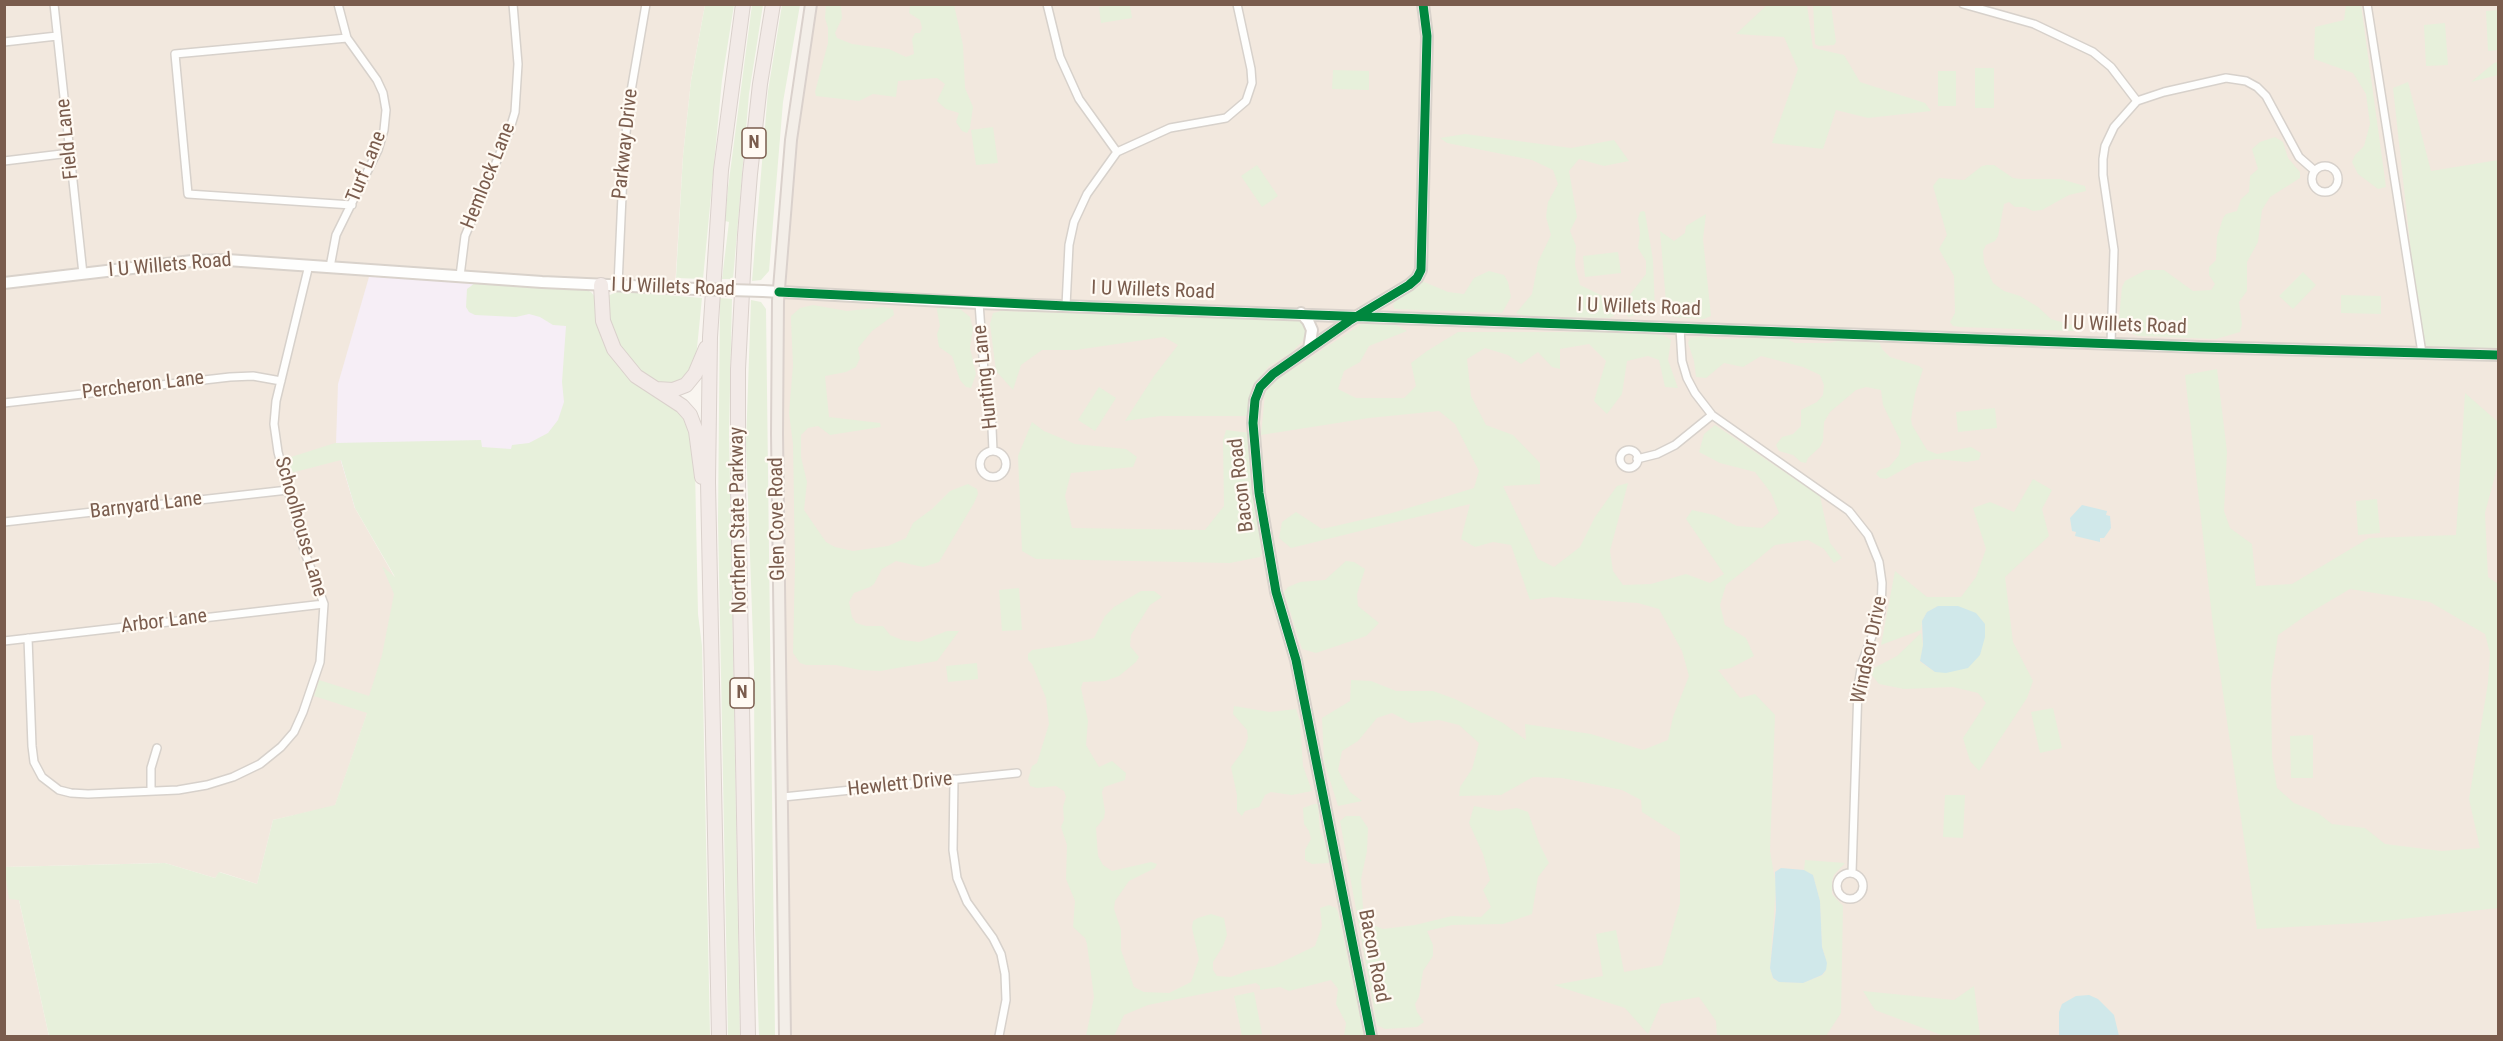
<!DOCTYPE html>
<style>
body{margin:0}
#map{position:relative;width:2503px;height:1041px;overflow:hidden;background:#f9f5f0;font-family:"Roboto Condensed",sans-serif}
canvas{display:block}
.frame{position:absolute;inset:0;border:6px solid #7a5c4d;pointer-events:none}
</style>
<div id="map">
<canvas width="2503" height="1041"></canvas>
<div class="frame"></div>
</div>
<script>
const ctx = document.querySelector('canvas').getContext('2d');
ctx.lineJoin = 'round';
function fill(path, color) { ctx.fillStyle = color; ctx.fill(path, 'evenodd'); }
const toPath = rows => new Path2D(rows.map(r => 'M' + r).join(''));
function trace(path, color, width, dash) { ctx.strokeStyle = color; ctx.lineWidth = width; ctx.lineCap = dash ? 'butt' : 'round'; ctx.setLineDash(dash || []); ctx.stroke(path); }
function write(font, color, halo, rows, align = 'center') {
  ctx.font = font + ' "Roboto Condensed",sans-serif'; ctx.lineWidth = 4.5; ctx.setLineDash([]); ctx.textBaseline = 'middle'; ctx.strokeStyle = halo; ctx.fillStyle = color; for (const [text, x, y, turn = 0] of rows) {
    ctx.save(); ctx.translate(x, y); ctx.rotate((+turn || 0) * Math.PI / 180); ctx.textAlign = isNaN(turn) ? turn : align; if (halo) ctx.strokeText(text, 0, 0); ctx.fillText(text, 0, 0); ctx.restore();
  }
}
const residential = toPath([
 [4,5,705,5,691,81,683,156,675,288,572,283,336,444,355,508,407,599,335,806,273,820,257,884,220,872,215,878,165,863,5,867],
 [811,5,2498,5,2498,1036,785,1036,778,301],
 [5,877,19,900,49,1036,5,1036]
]);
const education = toPath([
 [371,270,572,283,569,558,355,508,336,444,338,384]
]);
const green = toPath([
 [1813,4,1831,5,1836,42,1834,45,1819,46,1815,44],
 [705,5,734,5,722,80,703,279,676,278,683,156,691,81],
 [752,5,763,5,749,94,733,279,722,279,729,222,725,221,728,188],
 [782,5,800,5,783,102,769,271,761,280,752,281,768,91],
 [826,5,840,5,841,7,842,18,835,33,837,38,852,44,889,49,906,57,914,54,912,39,915,33,920,33,922,28,920,20,909,13,910,5,954,5,963,45,965,88,973,107,970,128,967,133,962,131,956,122,959,113,946,109,937,101,945,84,937,78,898,81,896,97,873,94,859,101,816,96,815,92,828,43,828,28,825,18],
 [1115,5,1130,5,1132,18,1101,23,1099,7],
 [1767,5,1807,5,1813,48,1844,55,1860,82,1925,103,1931,111,1868,118,1836,110,1823,149,1772,143,1798,69,1784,37,1736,34],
 [2346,5,2361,5,2386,187,2378,189,2358,174,2352,162,2355,155,2364,146,2370,124,2366,94,2353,73,2314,59,2315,27,2344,20],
 [2498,10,2498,50,2488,51,2486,11],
 [2445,23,2448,65,2426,66,2424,25],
 [2498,62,2498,75,2471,82,2494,63],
 [1975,68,1994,68,1994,108,1975,108],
 [1333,70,1369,71,1369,90,1332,89],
 [1938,71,1956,71,1956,106,1938,106],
 [2408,82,2431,171,2498,160,2498,355,2422,353,2393,88],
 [993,127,998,163,976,165,971,130],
 [1465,134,1571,148,1614,140,1629,161,1604,166,1579,159,1569,171,1577,217,1570,231,1576,246,1575,265,1580,285,1615,302,1614,316,1609,318,1524,316,1516,313,1532,294,1538,262,1551,235,1546,217,1548,202,1558,184,1553,170,1532,160,1447,143,1440,138],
 [2275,137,2283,142,2288,158,2300,172,2300,178,2270,197,2262,210,2258,242,2247,262,2247,291,2239,302,2242,324,2240,332,2216,339,2138,336,2126,331,2119,318,2122,287,2125,281,2138,274,2146,270,2164,270,2193,291,2211,290,2215,284,2209,275,2209,267,2216,260,2217,237,2223,218,2226,214,2237,211,2241,199,2249,192,2250,176,2258,169,2252,149,2260,142],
 [1257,165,1278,196,1262,207,1241,176],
 [1987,165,1994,165,2013,178,2020,179,2060,179,2085,186,2086,191,2069,195,2042,210,2033,211,2025,207,2015,207,2009,202,2004,204,1998,236,1995,241,1986,245,1983,251,1984,263,1993,283,2004,291,2020,296,2038,307,2051,319,2075,326,2074,331,1960,327,1953,326,1950,322,1955,313,1954,276,1939,249,1947,235,1933,186,1939,178,1964,180,1982,166],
 [1643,211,1645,212,1653,260,1655,312,1652,316,1635,315,1629,317,1626,315,1629,296,1646,274,1646,261,1638,248,1640,233,1638,219,1640,212],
 [1706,214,1703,239,1711,316,1704,319,1673,317,1667,314,1660,231,1674,241,1685,233,1686,226],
 [1618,252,1621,273,1585,277,1583,256],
 [1489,271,1504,275,1508,282,1511,297,1502,313,1394,309,1393,305,1397,298,1422,281,1448,292,1464,294,1474,278],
 [2303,272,2316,285,2293,309,2279,296],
 [475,283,585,289,591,292,596,298,601,335,622,368,680,409,691,422,695,469,698,614,702,646,710,1036,49,1036,19,900,9,899,4,867,165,863,215,878,219,872,257,884,273,820,335,805,367,713,314,696,319,680,369,696,382,655,394,594,382,566,395,577,355,508,341,460,291,473,288,458,335,443,481,440,482,447,511,449,512,445,529,443,548,433,558,420,564,402,562,382,566,326,553,325,540,317,529,314,516,317,475,315,469,312,466,307,467,289],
 [620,291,702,298,696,358,693,370,681,382,661,385,634,368,613,336,604,303,607,296],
 [2341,295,2381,296,2381,314,2341,313],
 [720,298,732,299,729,433,740,1036,728,1036,718,520],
 [751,300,761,302,766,309,775,1036,759,1036,755,928,754,668,746,443],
 [813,305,847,311,883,307,893,309,894,315,872,331,858,348,860,358,856,367,846,372,825,376,829,417,880,423,881,427,830,435,818,426,808,428,801,435,801,457,807,482,804,510,826,542,835,547,853,551,888,546,906,538,913,523,932,509,950,491,968,484,977,489,978,494,974,503,939,562,923,567,896,561,882,569,874,584,870,587,854,593,849,602,852,617,856,623,866,626,883,626,890,635,902,640,919,642,947,631,959,631,937,661,880,671,860,670,836,665,806,665,800,663,793,653,795,564,793,444,789,413,793,365,791,321,791,316,800,308],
 [936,305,960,309,970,317,973,329,970,348,976,374,971,388,966,387,960,380,952,356,939,347,937,334,940,326],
 [1001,311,1296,319,1304,324,1306,332,1302,342,1289,354,1269,366,1252,386,1247,416,1160,416,1125,421,1154,376,1178,345,1164,337,1076,350,1042,350,1021,365,1013,390,996,371,990,324,993,313],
 [1363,323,1396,325,1407,331,1369,346,1360,362,1344,371,1338,389,1356,398,1404,398,1416,386,1411,363,1427,351,1458,332,1658,332,1671,340,1668,360,1678,388,1665,387,1659,360,1648,356,1627,361,1622,394,1607,414,1594,401,1606,361,1589,344,1560,349,1560,369,1552,367,1538,352,1521,364,1508,355,1485,348,1467,359,1471,396,1486,425,1513,435,1540,463,1540,484,1503,486,1538,559,1554,567,1580,547,1595,517,1617,486,1628,483,1610,551,1613,571,1623,585,1651,584,1686,574,1710,583,1724,574,1686,519,1692,510,1714,515,1737,526,1762,528,1779,513,1771,493,1755,472,1720,463,1699,452,1704,434,1715,425,1820,496,1830,543,1842,558,1834,563,1824,549,1808,540,1775,545,1726,585,1720,605,1725,625,1746,638,1754,656,1731,668,1718,670,1740,698,1755,694,1775,715,1770,851,1776,886,1770,968,1773,979,1779,982,1803,983,1823,975,1826,970,1825,956,1822,947,1820,901,1813,875,1804,870,1805,860,1845,863,1834,875,1832,881,1832,894,1843,906,1841,1013,1826,1036,1717,1036,1716,1021,1699,997,1661,1004,1648,1034,1625,1008,1554,985,1603,976,1596,934,1616,930,1624,972,1662,965,1680,903,1680,836,1642,812,1641,800,1622,790,1562,778,1533,777,1501,795,1459,796,1460,787,1472,769,1479,743,1459,725,1439,720,1411,723,1392,713,1377,718,1358,741,1342,751,1338,770,1350,792,1362,801,1338,806,1324,761,1322,718,1350,701,1351,680,1371,681,1396,691,1433,691,1455,699,1503,723,1526,740,1525,724,1591,734,1643,750,1668,740,1673,717,1689,676,1682,651,1659,609,1638,603,1552,597,1530,600,1511,545,1493,542,1475,547,1461,539,1470,504,1291,548,1279,538,1282,522,1296,512,1322,529,1392,513,1474,488,1479,471,1455,424,1439,411,1369,418,1261,435,1265,394,1272,383],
 [1702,336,1718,339,1784,338,1795,343,1829,343,1851,338,1878,339,1882,349,1890,357,1919,366,1923,369,1915,394,1911,419,1912,425,1927,450,1937,454,1971,447,1981,453,1979,460,1966,462,1937,459,1915,463,1886,479,1880,478,1876,474,1879,470,1889,467,1899,455,1901,442,1883,405,1881,390,1866,387,1856,390,1830,412,1824,422,1823,441,1820,447,1808,458,1806,463,1801,462,1793,455,1779,451,1776,445,1782,437,1793,434,1801,426,1801,410,1817,402,1823,395,1824,385,1820,375,1803,367,1761,356,1743,367,1724,363,1706,378,1696,377,1694,361,1688,343,1690,338],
 [2217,369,2227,452,2224,511,2230,528,2252,544,2256,586,2292,584,2369,538,2456,535,2465,393,2498,422,2498,464,2485,513,2488,577,2498,584,2498,908,2376,922,2257,929,2212,617,2185,375],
 [2350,589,2430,602,2485,634,2490,653,2488,683,2469,799,2480,848,2441,851,2385,844,2365,828,2332,824,2318,813,2294,803,2277,788,2272,756,2271,683,2278,635,2311,612],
 [1099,387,1116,398,1095,431,1078,420],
 [1995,408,1997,428,1958,432,1956,412],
 [1032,422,1044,431,1075,444,1126,449,1137,457,1133,467,1071,473,1065,496,1072,528,1205,530,1224,506,1223,440,1226,430,1250,433,1258,524,1264,550,1260,557,1230,563,1036,559,1022,551,1018,456],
 [2033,479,2052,490,2042,509,2049,536,2005,577,2013,642,2033,681,2027,698,1979,771,1970,761,1963,738,1986,703,1978,693,1953,687,1904,689,1879,684,1871,674,1874,668,1897,656,1921,633,1923,645,1920,662,1935,672,1938,606,1927,612,1922,621,1921,630,1881,645,1895,571,1927,597,1961,597,1976,577,1986,549,1973,508,1990,502,2014,512],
 [2377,499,2380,533,2358,535,2356,501],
 [1346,561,1354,562,1365,569,1357,594,1358,606,1379,623,1366,636,1316,653,1302,649,1284,592,1288,587,1300,582,1325,580],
 [1019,588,1022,630,1002,631,999,590],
 [1141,591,1154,591,1162,597,1150,605,1131,635,1130,646,1139,657,1136,662,1119,676,1105,681,1083,682,1081,688,1088,721,1086,745,1099,767,1112,761,1126,773,1125,780,1104,787,1102,792,1105,812,1104,818,1096,828,1098,856,1103,865,1112,871,1151,862,1157,864,1155,868,1129,881,1115,901,1114,909,1121,930,1121,950,1134,987,1144,992,1169,993,1191,982,1199,959,1192,928,1193,921,1198,918,1211,914,1224,918,1227,935,1223,946,1213,962,1213,970,1217,976,1231,977,1247,971,1274,966,1315,946,1322,926,1320,908,1329,905,1336,908,1338,912,1364,1036,1344,1036,1346,1023,1336,1004,1338,989,1331,980,1289,991,1280,987,1260,990,1260,986,1256,983,1148,1005,1124,1015,1114,1036,1086,1036,1094,997,1087,944,1085,938,1073,927,1075,901,1066,879,1067,845,1061,827,1064,820,1063,807,1066,797,1064,791,1056,786,1037,788,1030,786,1028,780,1032,766,1037,763,1049,724,1046,698,1032,664,1028,660,1028,654,1032,650,1066,645,1094,638,1105,616,1114,607],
 [977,663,978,679,948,682,946,666],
 [1234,706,1270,712,1296,709,1300,721,1303,766,1312,791,1292,795,1271,792,1265,795,1259,807,1245,811,1242,816,1237,811,1237,795,1231,767,1244,749,1248,738,1247,730,1233,714],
 [2053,708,2062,748,2040,753,2031,712],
 [2313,735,2313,778,2291,778,2290,736],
 [1945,795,1965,795,1963,838,1943,837],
 [1314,804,1318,804,1320,831,1331,856,1332,860,1328,863,1312,864,1305,860,1305,850,1311,839,1309,831,1304,824,1303,808],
 [1474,806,1498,811,1517,808,1528,812,1539,843,1549,863,1538,877,1532,914,1503,924,1452,925,1427,931,1433,945,1433,956,1423,971,1419,997,1415,1004,1417,1012,1424,1022,1417,1027,1385,1029,1377,1025,1340,821,1346,816,1360,816,1368,828,1367,851,1361,879,1364,921,1383,929,1415,925,1452,916,1481,917,1491,907,1483,890,1490,880,1483,854,1469,823],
 [1974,986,1980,1036,1944,1036,1875,1010,1863,991,1954,1000],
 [1254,992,1262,1034,1242,1036,1234,996]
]);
const water = toPath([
 [2082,505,2107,511,2106,515,2110,516,2111,528,2104,538,2100,538,2100,542,2075,536,2076,532,2072,531,2070,518],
 [1938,606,1958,606,1976,613,1985,624,1985,637,1980,655,1968,668,1946,673,1935,672,1920,661,1923,645,1922,621,1927,612],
 [1781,868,1804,870,1813,875,1820,901,1822,947,1827,963,1826,970,1822,975,1803,983,1779,982,1773,978,1770,968,1776,910,1775,872],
 [2089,995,2098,999,2114,1015,2119,1036,2059,1036,2059,1012,2062,1004,2076,996]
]);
const street = toPath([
 [54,4,83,274],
 [1047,4,1060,57,1079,99,1117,152,1170,128,1226,118,1246,101,1252,83,1251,69,1237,4],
 [1963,4,2034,24,2093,52,2111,67,2137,101],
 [2367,4,2422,353],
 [347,38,175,54,188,194,352,205],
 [4,42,57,36],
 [4,161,70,153],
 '2312 179a13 13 0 1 1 26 0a13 13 0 1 1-26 0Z',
 [330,267,336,235,378,150,384,130,386,110,383,93,377,80,347,38,338,4],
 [460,276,465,236,509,132,515,112,518,64,513,4],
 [618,285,624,151,630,97,646,4],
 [979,303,985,385,991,405,993,451],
 [1066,306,1069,245,1074,222,1087,194,1117,152],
 [1680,328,1682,361,1687,378,1695,393,1712,415,1849,511,1868,535,1879,562,1882,583,1881,612,1862,663,1858,687,1852,873],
 [2111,343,2114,250,2103,175,2103,159,2105,146,2114,127,2137,101,2164,92,2226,78,2246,81,2257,87,2266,96,2299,157,2315,171],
 [4,403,230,377,253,376,281,381],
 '1620 459a9 9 0 1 1 18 0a9 9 0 1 1-18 0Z',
 '980 464a13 13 0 1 1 26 0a13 13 0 1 1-26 0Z',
 [1637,459,1657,454,1675,445,1712,415],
 [4,522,288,490],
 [28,638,32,746,34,762,42,777,59,790,71,793,88,794,178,790,207,785,233,777,260,764,281,747,294,732,303,712,320,662,324,604,304,550,278,452,274,424,276,401,309,265],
 [4,641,324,604],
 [954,779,953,850,957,878,967,902,993,938,1001,954,1005,974,1006,1000,999,1036],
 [151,791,151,768,157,748],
 [783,797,1017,773],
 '1837 886a13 13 0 1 1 26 0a13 13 0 1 1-26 0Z'
]);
const secondary = toPath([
 [4,283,192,261,227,260,542,282,697,289],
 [763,291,979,303,2199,347,2498,355],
 [1301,313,1308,321,1312,330,1309,349],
 [1371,1036,1296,660,1276,592,1259,493,1253,423,1255,400,1260,387,1273,374,1349,321,1409,285,1417,278,1421,270,1427,36,1423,4]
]);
const primary = toPath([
 [785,1036,777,434,778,301,791,140,811,4]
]);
const highway = toPath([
 [601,285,603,321,614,349,636,376,682,406,690,415,696,431,702,477],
 [657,389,673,390,686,385,695,374,706,348],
 [719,1036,708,482,710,337,721,170,743,4],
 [748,1036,738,486,738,369,745,235,750,174,760,84,773,4]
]);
const secondaryBridge = toPath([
 [697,289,763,291]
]);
const cycleway = toPath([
 [779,292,1066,306,2199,347,2498,355],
 [1371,1036,1296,660,1276,592,1259,493,1253,423,1255,400,1260,387,1273,374,1349,321,1409,285,1417,278,1421,270,1427,36,1423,4]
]);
const shields = [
 [754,143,24],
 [742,693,24]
];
const shieldNames = [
 ["N",754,143],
 ["N",742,693]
];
const streetNames = [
 ["Field Lane",68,139,-96],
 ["Parkway Drive",626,144,-84],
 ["Turf Lane",367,167,-68],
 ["Hemlock Lane",489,176,-68],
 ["I U Willets Road",170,266,-5],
 ["I U Willets Road",673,288,2],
 ["I U Willets Road",1153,291,2],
 ["I U Willets Road",1639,308,2],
 ["I U Willets Road",2125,326,2],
 ["Hunting Lane",986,377,-96],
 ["Percheron Lane",143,386,-7],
 ["Bacon Road",1242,485,-97],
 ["Barnyard Lane",146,506,-7],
 ["Glen Cove Road",778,519,-91],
 ["Northern State Parkway",739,520,-91],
 ["Schoolhouse Lane",300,527,74],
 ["Arbor Lane",164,622,-7],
 ["Windsor Drive",1870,650,-78],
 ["Hewlett Drive",900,785,-6],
 ["Bacon Road",1373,956,79]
];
fill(residential, '#f2e8de');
fill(education, '#f6eef6');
fill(green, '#e7f0db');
fill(water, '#d0e8ea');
trace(street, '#d7d1cb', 10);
trace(secondary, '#d9d2cb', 14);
trace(primary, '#dad1cc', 14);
trace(highway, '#dad1cc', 16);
trace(street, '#fefefd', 7);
trace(secondary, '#fefefd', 10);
trace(primary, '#f3eee8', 10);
trace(highway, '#f2eae7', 14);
trace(secondaryBridge, '#d9d2cb', 14, []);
trace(secondaryBridge, '#fefefd', 10);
trace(cycleway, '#00873e', 9);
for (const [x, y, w] of shields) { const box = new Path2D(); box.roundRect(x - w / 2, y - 15, w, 30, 4.5); ctx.fillStyle = '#fffaf3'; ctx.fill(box); trace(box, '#7a5c4d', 1.5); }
write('bold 18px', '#7a5c4d', null, shieldNames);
write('20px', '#7a5c4d', '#fffaf3', streetNames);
</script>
